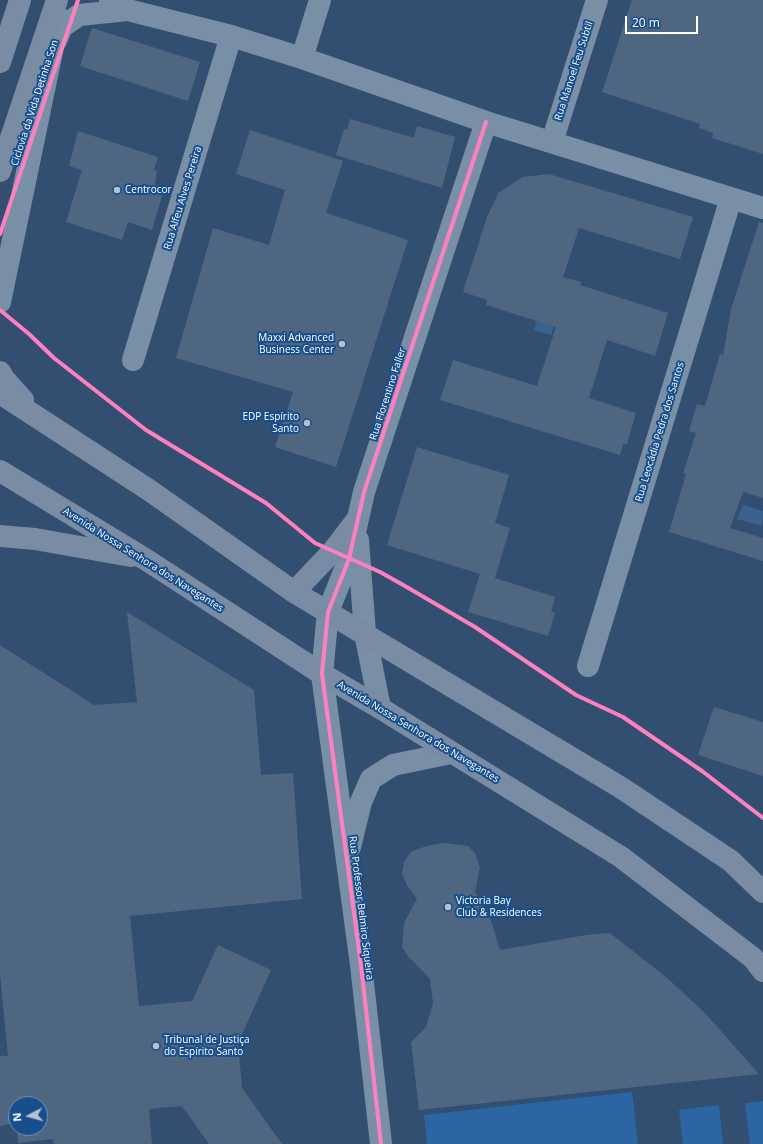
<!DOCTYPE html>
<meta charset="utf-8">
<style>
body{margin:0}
#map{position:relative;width:763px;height:1144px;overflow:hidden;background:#324f71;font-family:"Open Sans",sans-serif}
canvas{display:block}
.north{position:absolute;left:8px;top:1096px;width:40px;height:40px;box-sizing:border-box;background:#174e8c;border:1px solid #7495ba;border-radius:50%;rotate:264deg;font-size:11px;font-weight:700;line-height:16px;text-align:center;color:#fff}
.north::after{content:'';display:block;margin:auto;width:14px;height:18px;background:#b7c1cd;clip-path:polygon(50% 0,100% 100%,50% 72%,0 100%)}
.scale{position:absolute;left:625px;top:16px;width:73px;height:18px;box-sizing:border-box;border:2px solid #fff;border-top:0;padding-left:5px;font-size:12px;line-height:14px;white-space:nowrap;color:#fff;-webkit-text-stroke:3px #174e8c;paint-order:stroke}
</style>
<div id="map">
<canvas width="763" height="1144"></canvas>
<div class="north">N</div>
<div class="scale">20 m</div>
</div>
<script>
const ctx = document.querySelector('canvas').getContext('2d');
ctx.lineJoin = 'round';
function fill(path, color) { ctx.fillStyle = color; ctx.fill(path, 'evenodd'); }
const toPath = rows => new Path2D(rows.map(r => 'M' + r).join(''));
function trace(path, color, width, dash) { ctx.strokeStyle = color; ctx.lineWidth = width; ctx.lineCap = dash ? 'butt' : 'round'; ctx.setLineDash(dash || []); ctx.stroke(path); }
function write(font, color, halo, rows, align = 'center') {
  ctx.font = font + ' "Open Sans",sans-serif'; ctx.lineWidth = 4; ctx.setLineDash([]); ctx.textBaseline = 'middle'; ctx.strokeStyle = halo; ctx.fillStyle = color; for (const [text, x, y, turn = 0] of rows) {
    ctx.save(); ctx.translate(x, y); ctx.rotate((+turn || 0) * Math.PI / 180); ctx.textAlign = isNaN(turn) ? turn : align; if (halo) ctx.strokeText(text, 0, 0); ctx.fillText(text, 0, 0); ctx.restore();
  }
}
const green = toPath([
 [632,1092,638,1144,427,1144,424,1115],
 [763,1101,763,1144,750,1144,745,1103],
 [719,1105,723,1144,683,1144,679,1110]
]);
const water = toPath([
 [550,279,567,285,551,335,534,330],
 [743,505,763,511,762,526,737,519]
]);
const building = toPath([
 [632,0,763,0,763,154,712,138,713,133,699,128,700,124,602,92],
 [92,28,200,62,188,101,80,66],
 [350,119,414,138,417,126,455,137,442,188,336,155,344,129,347,130],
 [250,130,343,161,326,213,408,240,336,467,275,447,293,392,176,358,213,228,269,245,285,190,236,174],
 [78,131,158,157,154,170,157,171,155,184,162,196,152,230,128,222,122,240,66,222,82,170,69,166],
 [549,174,693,217,680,259,579,228,563,277,581,282,580,285,668,313,655,356,607,340,589,398,636,413,627,444,623,444,620,455,440,400,453,360,537,386,556,327,486,305,487,300,463,292,487,217,499,192,523,177],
 [759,222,763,223,763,498,743,492,730,528,763,538,763,561,669,532,686,474,683,473,696,433,689,431,697,404,705,406,720,354,723,355,731,309],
 [417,447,509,475,495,523,510,528,495,578,555,597,551,612,555,613,548,636,468,612,480,574,387,545],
 [127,612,254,690,261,775,293,773,302,899,130,916,139,1006,192,1001,218,945,271,970,238,1043,242,1088,282,1144,209,1144,182,1106,149,1109,152,1144,54,1144,52,1139,18,1143,17,1128,40,1128,40,1104,16,1104,16,1123,0,1126,0,1056,8,1056,0,975,0,645,94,705,137,702],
 [714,707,763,722,763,776,698,755],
 [444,843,468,846,475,853,480,867,475,892,490,918,500,950,586,935,610,933,666,977,704,1012,759,1074,419,1110,411,1042,426,1027,433,1003,430,979,408,956,402,947,404,923,417,899,407,885,402,874,404,862,411,852,426,846]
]);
const minor = toPath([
 [110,0,128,10,231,36,302,58,486,122,763,208],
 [56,41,62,27,79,15,128,10],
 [302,58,320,0],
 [552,142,597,0],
 [0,302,59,18],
 [133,360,231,36],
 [358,540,365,633,380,708],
 [588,666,731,198],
 [350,847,361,802,371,779,393,765,451,753],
 [381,1144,361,965,322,674,328,612,349,559,364,492,486,122]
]);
const major = toPath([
 [0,62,20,0],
 [0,171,57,0],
 [0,372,4,379,23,400],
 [0,393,149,490,294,592,620,787,731,861,763,892],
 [0,471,145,559,322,674,380,708,621,857,753,958,763,971],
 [0,536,35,539,131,556],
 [294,592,333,551,356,521]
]);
const cycleway = toPath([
 [0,234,78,0],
 [0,310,29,334,54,358,146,430,266,503,315,543,380,572,405,586,475,627,576,695,623,717,702,771,763,818],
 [381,1144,361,965,322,674,328,612,349,559,364,492,486,122]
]);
const markers = [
 [117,190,4,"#b7c1cd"],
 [342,344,4,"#b7c1cd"],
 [307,423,4,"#b7c1cd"],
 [448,907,4,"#b7c1cd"],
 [156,1046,4,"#b7c1cd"]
];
const streetNames = [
 ["Rua Manoel Feu Subtil",574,71,-72],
 ["Ciclovia da Vida Detinha Son",35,103,-72],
 ["Rua Alfeu Alves Pereira",183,198,-73],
 ["Rua Florentino Faller",388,394,-72],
 ["Rua Leocádia Pedra dos Santos",660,432,-73],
 ["Avenida Nossa Senhora dos Navegantes",143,560,32],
 ["Avenida Nossa Senhora dos Navegantes",418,732,31],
 ["Rua Professor Belmiro Siqueira",361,908,83]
];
const poiNames = [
 ["Centrocor",125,190],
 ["Maxxi Advanced",334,338,"right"],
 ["Business Center",334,350,"right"],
 ["EDP Espírito",299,417,"right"],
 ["Santo",299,429,"right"],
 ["Victoria Bay",456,901],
 ["Club & Residences",456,913],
 ["Tribunal de Justiça",164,1040],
 ["do Espírito Santo",164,1052]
];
fill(green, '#2b65a3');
fill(water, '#3b628e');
fill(building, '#4f6682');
trace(minor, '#798fa6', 22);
trace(major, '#798ca3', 22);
trace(cycleway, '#ff80c0', 4);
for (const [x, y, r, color] of markers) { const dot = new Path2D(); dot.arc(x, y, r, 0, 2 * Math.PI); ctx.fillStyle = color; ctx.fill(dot); trace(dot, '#174e8c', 1.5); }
write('10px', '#fff', '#174e8c', streetNames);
write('10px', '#fff', '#174e8c', poiNames, 'left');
</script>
